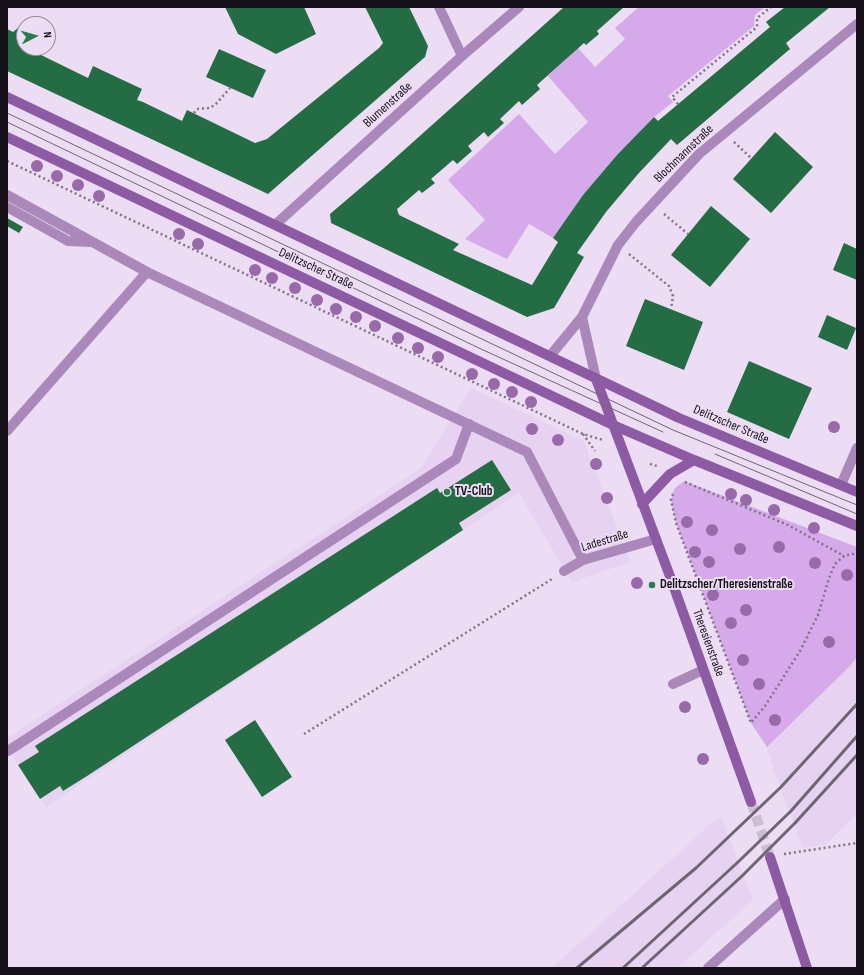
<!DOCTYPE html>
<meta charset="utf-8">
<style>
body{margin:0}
#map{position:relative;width:864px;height:975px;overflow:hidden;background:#ecdcf4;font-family:"Sofia Sans Condensed",sans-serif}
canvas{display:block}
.frame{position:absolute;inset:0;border:8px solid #17121a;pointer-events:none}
.north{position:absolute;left:16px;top:16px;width:40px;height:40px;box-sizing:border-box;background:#ecdcf4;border:1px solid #978b9d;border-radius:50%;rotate:84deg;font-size:11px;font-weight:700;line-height:16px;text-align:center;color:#17121a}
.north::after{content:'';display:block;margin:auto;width:14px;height:18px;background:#287c4e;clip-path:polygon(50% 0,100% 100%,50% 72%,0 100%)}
</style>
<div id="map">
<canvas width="864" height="975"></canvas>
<div class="frame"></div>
<div class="north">N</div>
</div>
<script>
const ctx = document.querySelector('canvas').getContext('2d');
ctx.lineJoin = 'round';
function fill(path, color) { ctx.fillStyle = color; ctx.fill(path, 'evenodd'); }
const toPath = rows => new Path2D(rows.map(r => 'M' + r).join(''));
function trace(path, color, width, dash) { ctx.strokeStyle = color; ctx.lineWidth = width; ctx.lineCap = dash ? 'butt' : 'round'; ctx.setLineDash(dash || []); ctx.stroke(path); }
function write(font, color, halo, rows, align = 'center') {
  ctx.font = font + ' "Sofia Sans Condensed",sans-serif'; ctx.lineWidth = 4; ctx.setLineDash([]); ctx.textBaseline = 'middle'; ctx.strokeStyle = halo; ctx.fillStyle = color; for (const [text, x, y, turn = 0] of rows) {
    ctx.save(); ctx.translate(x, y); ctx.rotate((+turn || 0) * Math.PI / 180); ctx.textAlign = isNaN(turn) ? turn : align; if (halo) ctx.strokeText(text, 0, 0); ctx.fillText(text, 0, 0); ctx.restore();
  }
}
const built = toPath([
 [471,388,584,441,630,562,572,582,519,493,46,807,7,747,7,738,421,468],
 [857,657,857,814,826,844,803,848,775,774,767,747,850,666],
 [721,817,753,900,677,968,552,968,717,818]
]);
const green = toPath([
 [639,7,765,7,755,15,754,26,668,96,673,102,654,117,617,155,583,195,553,238,529,224,507,259,465,239,485,220,448,180,519,114,555,154,588,122,548,76,578,48,595,67,625,39,615,28],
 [684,481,857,547,857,657,850,666,767,747,751,723,676,523,671,500,674,489]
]);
const building = toPath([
 [225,7,304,7,316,34,276,54,238,34],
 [365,7,409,7,428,46,425,57,268,194,7,71,7,29,13,32,18,28,24,32,24,48,42,48,39,54,88,78,93,66,142,89,137,100,143,102,182,121,187,110,255,143,267,139,379,48,383,43],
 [564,7,624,7,597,31,599,34,586,45,584,43,537,85,540,89,522,105,519,101,500,119,504,123,488,137,484,132,468,146,472,151,457,164,453,160,431,179,435,183,422,193,419,190,397,209,399,215,459,244,453,250,532,285,558,242,553,238,583,195,617,155,654,117,658,121,770,27,766,22,785,7,830,7,786,43,790,49,677,145,671,139,638,174,606,212,577,253,584,257,554,308,527,317,331,223,330,214,384,168],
 [219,49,266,70,253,98,206,77],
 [775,132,813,167,771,213,733,179],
 [711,206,750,239,710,287,671,255],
 [7,218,23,227,19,233,7,226],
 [844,243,857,249,857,280,833,270],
 [645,299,703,322,684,370,626,346],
 [827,315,856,328,847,350,818,337],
 [749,361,812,388,789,439,727,412],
 [492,460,511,490,459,523,463,530,87,776,63,791,60,786,40,799,18,765,39,752,35,746,437,488,440,493],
 [255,720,292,777,262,797,225,740]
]);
const secondaryTunnel = toPath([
 [751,802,770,857]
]);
const path = toPath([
 [678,104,672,97,757,27,757,18,771,7],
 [194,113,197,109,209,108,215,105,230,88],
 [734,142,751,158],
 [7,161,583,434,603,440],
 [664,214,688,234],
 [629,254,669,286,673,296,671,309],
 [583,434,595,451],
 [650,464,657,466],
 [685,482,788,525,844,556],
 [673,494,671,500,676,523,751,723,765,706,800,651,818,615,829,578,835,564,844,556,857,553],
 [304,734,552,579],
 [784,854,857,843]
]);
const lane = toPath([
 [7,195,147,272,527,452,583,560],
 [7,207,68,241,90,242],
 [7,431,147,272],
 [564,571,583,560,656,539],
 [673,684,703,670],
 [8,751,456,459,469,424],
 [708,968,785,899]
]);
const street = toPath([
 [439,7,462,56],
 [276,224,462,56,519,7],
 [550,356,582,317],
 [596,379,582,317,618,245,636,222,699,154,857,24],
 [841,485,857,448]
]);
const secondary = toPath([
 [7,97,679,418,857,492],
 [7,137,613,425,694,460,857,526],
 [596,379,671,579,751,802],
 [642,504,670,474,694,460],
 [770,857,807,968]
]);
const tram = toPath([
 [7,113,673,430,857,505],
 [7,122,481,349,663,432],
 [715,454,857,514]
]);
const rail = toPath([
 [577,968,696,868,781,787,857,704],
 [623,968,737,863,791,811,857,736],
 [642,968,742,876,795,823,857,755]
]);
const trees = [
 [37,166],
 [57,176],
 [78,185],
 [99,196],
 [179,234],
 [198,244],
 [255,270],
 [272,278],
 [295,288],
 [317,300],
 [336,309],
 [356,317],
 [375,326],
 [398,338],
 [418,348],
 [438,357],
 [472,374],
 [494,384],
 [512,392],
 [531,402],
 [834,427],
 [532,429],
 [558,440],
 [596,464],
 [731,494],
 [607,498],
 [746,500],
 [774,510],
 [687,522],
 [814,528],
 [712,530],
 [779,547],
 [740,549],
 [695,552],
 [709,562],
 [815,563],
 [847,575],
 [637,583],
 [713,595],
 [746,610],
 [731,623],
 [829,642],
 [743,660],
 [759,684],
 [685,707],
 [775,720],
 [703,759]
];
const markers = [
 [447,492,4,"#287c4e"],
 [652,585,4,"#287c4e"]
];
const streetNames = [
 ["Blumenstraße",388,105,-42],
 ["Blochmannstraße",684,154,-44],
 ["Delitzscher Straße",316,269,25],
 ["Delitzscher Straße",731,425,23],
 ["Ladestraße",605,541,-17],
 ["Theresienstraße",708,643,70]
];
const poiNames = [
 ["TV-Club",455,492],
 ["Delitzscher/Theresienstraße",660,585]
];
fill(built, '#e7d2f1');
fill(green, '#d5a9ea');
fill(building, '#236c44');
trace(secondaryTunnel, '#ccbed3', 10, [10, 5]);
trace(path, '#7f7484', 2.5, [2, 3]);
trace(lane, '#aa88ba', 10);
trace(street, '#aa88ba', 10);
trace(secondary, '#8d5aa4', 10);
trace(tram, '#6e6573', 1);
trace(rail, '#6e6573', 3);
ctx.fillStyle = '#986aa9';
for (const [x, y] of trees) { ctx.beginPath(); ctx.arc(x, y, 6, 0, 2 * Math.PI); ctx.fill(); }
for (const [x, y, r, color] of markers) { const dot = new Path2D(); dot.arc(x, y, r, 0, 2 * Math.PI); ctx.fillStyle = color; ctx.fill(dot); trace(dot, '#ecdcf4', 1.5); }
write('13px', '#17121a', '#ecdcf4', streetNames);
write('bold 13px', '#17121a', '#ecdcf4', poiNames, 'left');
</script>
